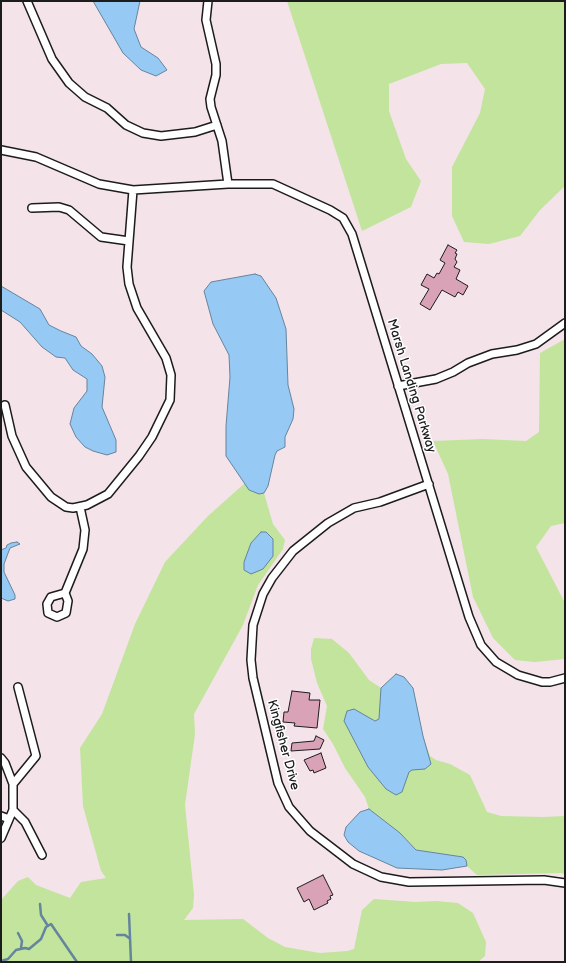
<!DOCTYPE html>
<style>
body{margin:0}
#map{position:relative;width:566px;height:963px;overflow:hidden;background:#f4e3e9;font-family:"Balsamiq Sans",sans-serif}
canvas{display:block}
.frame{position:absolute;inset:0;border:2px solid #1c1c1c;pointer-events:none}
</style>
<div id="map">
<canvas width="566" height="963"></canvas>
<div class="frame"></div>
</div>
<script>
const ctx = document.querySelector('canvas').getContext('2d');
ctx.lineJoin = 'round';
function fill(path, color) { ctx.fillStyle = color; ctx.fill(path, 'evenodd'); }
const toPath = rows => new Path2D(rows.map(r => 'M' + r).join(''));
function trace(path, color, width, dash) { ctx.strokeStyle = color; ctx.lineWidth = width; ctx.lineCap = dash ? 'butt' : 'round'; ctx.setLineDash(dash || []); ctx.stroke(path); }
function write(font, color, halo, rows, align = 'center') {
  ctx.font = font + ' "Balsamiq Sans",sans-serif'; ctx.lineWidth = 3; ctx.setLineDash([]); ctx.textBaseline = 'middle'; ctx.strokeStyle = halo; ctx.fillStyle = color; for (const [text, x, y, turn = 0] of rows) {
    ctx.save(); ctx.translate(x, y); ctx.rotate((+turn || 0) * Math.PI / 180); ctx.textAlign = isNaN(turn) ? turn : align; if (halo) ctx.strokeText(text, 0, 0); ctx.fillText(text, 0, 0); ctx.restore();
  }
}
const green = toPath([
 [287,1,565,1,565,186,540,210,520,236,489,244,464,242,452,216,452,167,480,113,485,89,467,63,441,64,389,84,389,111,406,159,421,181,411,207,362,231],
 [565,339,565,523,551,526,536,547,565,603,565,659,535,662,515,660,493,638,473,597,448,474,433,441,483,439,526,441,539,432,540,353],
 [245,483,249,490,259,494,264,493,273,524,285,540,283,549,258,585,243,625,194,714,195,734,185,805,194,895,193,908,184,920,243,919,268,938,285,947,320,953,347,951,354,949,362,910,374,899,416,902,436,901,458,903,473,913,486,942,485,956,478,962,1,962,1,900,18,881,28,877,36,885,70,898,81,882,106,878,101,871,83,806,80,748,102,714,135,624,165,562,208,516],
 [314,638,332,639,349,653,369,680,381,688,396,674,404,677,413,688,423,736,430,756,436,760,450,764,470,775,487,812,501,816,543,817,565,816,565,874,561,873,477,875,467,866,466,860,463,857,416,850,400,833,369,809,365,797,345,768,333,744,323,729,327,706,317,683,311,659,311,649]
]);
const water = toPath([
 [93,1,140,1,134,29,141,47,158,58,167,70,156,76,141,70,123,53,93,1],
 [255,274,261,276,276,298,286,329,288,385,294,409,293,419,285,437,285,447,277,451,275,455,268,486,264,493,259,494,249,490,226,456,226,426,230,377,229,355,213,324,204,291,211,282,255,274],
 [1,286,40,309,49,325,61,331,76,337,81,346,92,354,102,366,105,377,102,407,116,440,116,452,107,455,93,451,85,447,76,437,70,424,74,408,87,391,87,379,73,370,65,358,56,357,42,347,20,322,1,310,1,286],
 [261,532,266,532,273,539,273,556,263,569,251,574,244,570,244,562,251,543,261,532],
 [17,542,20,544,10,548,4,564,4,572,15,595,15,599,8,601,1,598,1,550,6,548,7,545,11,543,17,542],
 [396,674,404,677,413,688,423,736,431,764,425,769,412,770,409,772,402,792,396,795,386,789,368,767,344,721,347,711,354,709,375,721,379,719,381,688,396,674],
 [369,809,400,833,416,850,463,857,466,860,467,866,442,870,397,868,359,851,348,842,344,835,346,827,360,812,369,809]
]);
const stream = toPath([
 [40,904,41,915,48,926],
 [129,914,131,962],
 [18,933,22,941,21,948],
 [117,935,125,935,129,938],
 [1,961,8,959,16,950,25,948,29,949,41,939,46,927,51,924,77,962]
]);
const building = toPath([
 [448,245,457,250,455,253,457,254,455,259,457,262,454,267,460,270,456,279,468,286,463,295,458,292,455,297,442,290,430,310,420,304,429,289,421,285,427,274,434,278,437,273,439,274,445,263,440,260,448,245],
 [292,691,310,693,309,700,320,700,317,728,294,726,295,723,283,722,284,712,288,712,292,691],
 [316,736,324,740,320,749,291,751,292,743,314,741,316,736],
 [321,753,326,768,314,773,313,770,310,771,304,760,321,753],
 [323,875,333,895,330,896,331,899,327,901,328,903,314,910,309,899,304,902,297,888,323,875]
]);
const street = toPath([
 [27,1,52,59,69,83,85,97,107,108,126,125,143,133,161,136,195,132,217,125],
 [208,1,206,20,216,64,216,75,210,99,211,107,222,141,228,184],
 [1,150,36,157,99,184,133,190,228,184,273,184,330,210,343,218,352,234,469,617,481,645,496,662,518,675,542,682,550,682,565,678],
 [32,208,59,207,69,210,101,237,129,241],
 [398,386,436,379,453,372,468,363,492,354,517,350,536,344,565,323],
 [5,405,12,436,26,467,51,497,66,507,73,508,87,505,108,494,139,456,152,437,170,400,171,375,166,358,137,308,129,284,127,267,133,190],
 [429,484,380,502,354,508,328,523,293,551,272,578,263,594,253,625,251,660,253,678,278,783,289,807,310,831,353,864,381,877,409,882,544,880,565,883],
 [65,593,83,549,85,530,80,507],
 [65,593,68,601,66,613,57,617,48,613,47,604,51,597,65,593],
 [1,758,5,763,13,784,13,810,1,838],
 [13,784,36,756,18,687],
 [13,810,25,822,42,855],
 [1,816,9,819]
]);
const streetNames = [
 ["Marsh Landing Parkway",411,386,73],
 ["Kingfisher Drive",283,745,75]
];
fill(green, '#c2e49d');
fill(water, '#96c9f3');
trace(water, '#65849d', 1);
trace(stream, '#65849d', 2.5);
fill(building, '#d9a2b7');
trace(building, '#1c1c1c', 1);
trace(street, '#1c1c1c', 10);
trace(street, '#fff', 7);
write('13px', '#1c1c1c', '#fff', streetNames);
</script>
